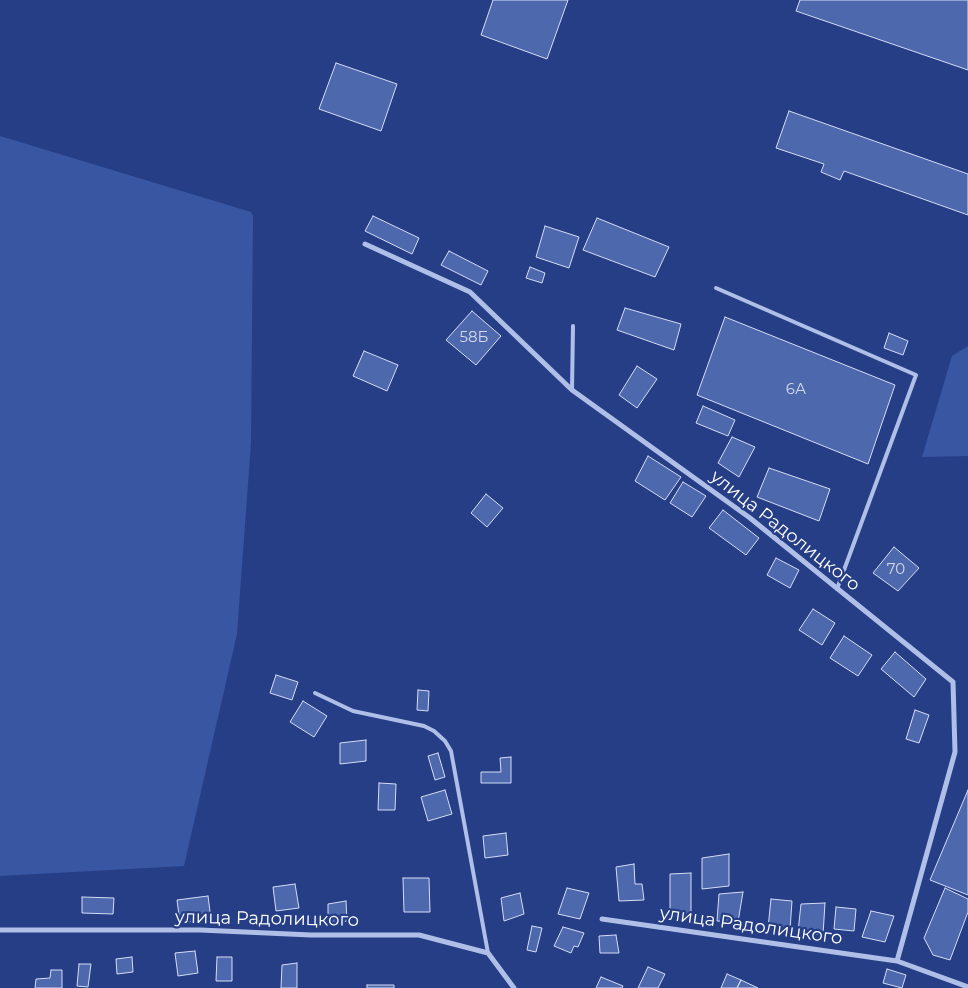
<!DOCTYPE html>
<meta charset="utf-8">
<style>
body{margin:0}
canvas{display:block;background:#253e86}
</style>
<canvas width="968" height="988"></canvas>
<script>
const ctx = document.querySelector('canvas').getContext('2d');
ctx.lineJoin = 'round';
function fill(path, color) { ctx.fillStyle = color; ctx.fill(path, 'evenodd'); }
const toPath = rows => new Path2D(rows.map(r => 'M' + r).join(''));
function trace(path, color, width, dash) { ctx.strokeStyle = color; ctx.lineWidth = width; ctx.lineCap = dash ? 'butt' : 'round'; ctx.setLineDash(dash || []); ctx.stroke(path); }
function write(font, color, halo, rows, align = 'center') {
  ctx.font = font + ' Montserrat,sans-serif'; ctx.lineWidth = 4.5; ctx.setLineDash([]); ctx.textBaseline = 'middle'; ctx.strokeStyle = halo; ctx.fillStyle = color; for (const [text, x, y, turn = 0] of rows) {
    ctx.save(); ctx.translate(x, y); ctx.rotate((+turn || 0) * Math.PI / 180); ctx.textAlign = isNaN(turn) ? turn : align; if (halo) ctx.strokeText(text, 0, 0); ctx.fillText(text, 0, 0); ctx.restore();
  }
}
const green = toPath([
 [0,136,251,212,253,216,251,443,237,634,184,866,0,876],
 [968,346,968,456,922,457,952,356]
]);
const building = toPath([
 [493,0,568,0,547,59,481,35,493,0],
 [800,0,968,0,968,70,796,11,800,0],
 [336,63,397,84,381,131,319,109,336,63],
 [789,111,968,174,968,215,844,171,840,180,821,172,824,164,776,148,789,111],
 [373,216,419,238,412,254,365,231,373,216],
 [597,218,669,247,655,277,583,250,597,218],
 [545,226,579,237,569,268,536,257,545,226],
 [449,251,488,271,481,285,441,265,449,251],
 [530,267,545,273,542,283,526,278,530,267],
 [625,308,681,324,674,350,617,330,625,308],
 [472,311,501,336,476,365,446,340,472,311],
 [725,317,895,385,868,464,697,395,725,317],
 [889,333,908,341,903,355,884,348,889,333],
 [364,351,398,365,387,391,353,376,364,351],
 [637,366,657,379,637,408,619,395,637,366],
 [703,406,735,420,728,436,696,423,703,406],
 [732,437,755,447,739,477,718,463,732,437],
 [648,456,681,477,665,500,635,481,648,456],
 [769,468,830,489,819,521,757,497,769,468],
 [683,482,706,496,692,517,670,503,683,482],
 [486,494,503,508,487,527,471,513,486,494],
 [723,510,759,538,746,555,709,528,723,510],
 [894,547,919,568,898,591,873,573,894,547],
 [776,558,799,570,790,588,767,575,776,558],
 [813,609,835,623,822,645,799,630,813,609],
 [844,636,872,655,858,676,830,658,844,636],
 [895,652,926,679,914,697,881,669,895,652],
 [276,675,298,682,292,700,270,693,276,675],
 [418,690,429,691,428,711,417,710,418,690],
 [303,701,327,716,314,737,290,722,303,701],
 [915,710,929,715,919,743,906,739,915,710],
 [366,740,366,761,340,764,340,743,366,740],
 [438,753,445,777,435,780,428,756,438,753],
 [511,757,511,783,481,783,481,772,501,772,500,758,511,757],
 [379,783,396,784,395,810,378,810,379,783],
 [445,790,452,814,428,821,421,797,445,790],
 [968,790,968,895,930,880,968,790],
 [506,833,508,855,485,858,483,836,506,833],
 [729,854,729,886,702,889,702,858,729,854],
 [634,864,635,884,642,884,644,900,619,901,616,867,634,864],
 [691,873,691,915,670,916,670,874,691,873],
 [403,878,429,878,430,912,404,912,403,878],
 [295,884,299,908,276,911,273,887,295,884],
 [567,888,589,893,580,919,558,914,567,888],
 [945,888,968,899,968,912,950,960,933,955,924,938,945,888],
 [743,892,738,922,717,921,719,894,743,892],
 [520,893,524,914,504,921,501,898,520,893],
 [208,896,211,919,180,923,177,900,208,896],
 [82,897,114,898,113,914,82,913,82,897],
 [771,899,792,901,790,930,768,928,771,899],
 [346,901,347,921,328,924,328,904,346,901],
 [825,903,823,935,798,932,801,904,825,903],
 [836,907,856,909,854,931,834,929,836,907],
 [871,911,894,916,885,942,862,937,871,911],
 [532,926,542,928,536,952,527,950,532,926],
 [563,927,584,933,578,947,574,946,571,953,554,946,563,927],
 [616,935,619,953,600,953,599,936,616,935],
 [195,951,198,973,178,976,175,953,195,951],
 [132,957,133,972,117,974,116,959,132,957],
 [217,957,232,957,232,981,216,981,217,957],
 [297,963,297,988,281,988,282,965,297,963],
 [79,964,91,964,88,987,77,986,79,964],
 [648,967,665,974,658,988,638,988,648,967],
 [887,969,906,975,902,988,883,983,887,969],
 [51,970,62,970,62,988,35,988,36,979,50,978,51,970],
 [727,974,741,980,737,988,721,988,727,974],
 [601,977,623,986,622,988,596,988,601,977],
 [741,980,758,988,737,988,741,980],
 [367,985,394,985,394,988,367,988,367,985]
]);
const service = toPath([
 [716,288,916,375,837,589],
 [572,390,573,326],
 [315,693,353,711,424,726,434,731,445,741,451,751,488,953]
]);
const minor = toPath([
 [365,244,470,292,572,390,750,518,953,682,955,752,897,961],
 [602,919,897,961,968,987],
 [0,930,200,930,311,935,419,935,488,953,514,988]
]);
const numberNames = [
 ["58Б",474,338],
 ["6А",796,390],
 ["70",896,570]
];
const streetNames = [
 ["улица Радолицкого",785,531,38],
 ["улица Радолицкого",267,919,1],
 ["улица Радолицкого",751,926,8]
];
fill(green, '#3956a2');
fill(building, '#4d68ad');
trace(building, '#d3ddf6', 1);
trace(service, '#afbfe8', 4);
trace(minor, '#afbfe8', 5);
write('15px', '#d2d9ea', null, numberNames);
write('18px', '#fff', '#253e86', streetNames);
</script>
